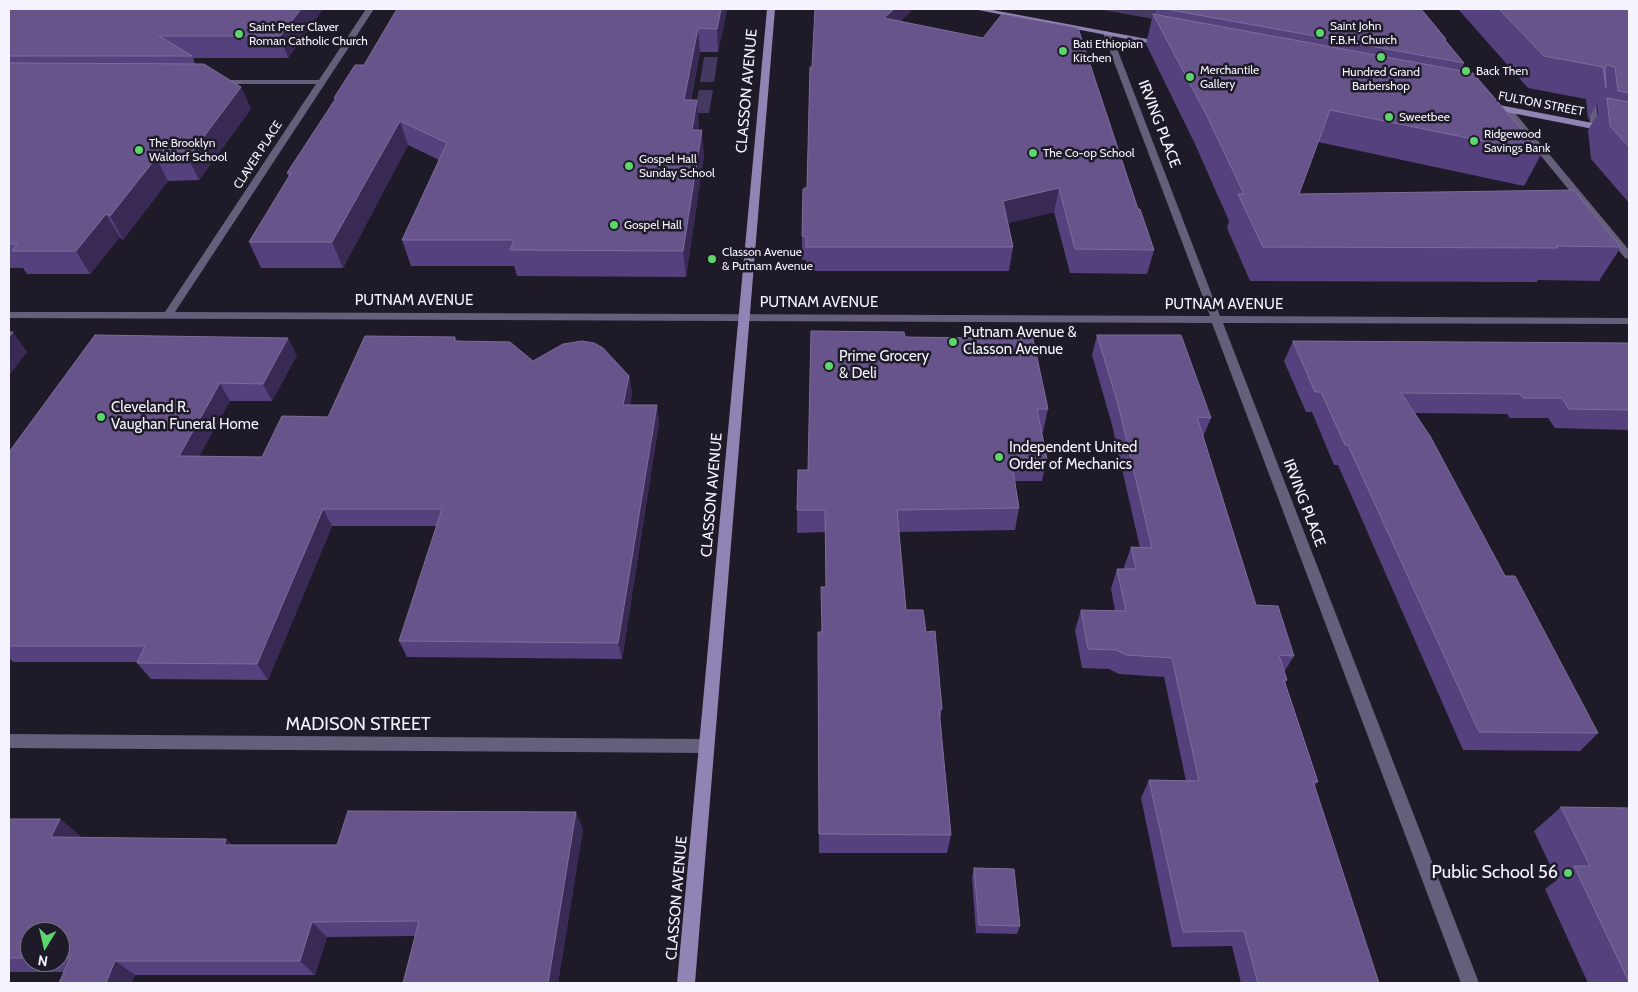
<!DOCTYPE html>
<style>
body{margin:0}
#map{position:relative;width:1638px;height:992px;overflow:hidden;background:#1e1a28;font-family:Cabin,sans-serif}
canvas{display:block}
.frame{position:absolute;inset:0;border:10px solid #f5f3fd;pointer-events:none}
.north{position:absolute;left:20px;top:922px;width:50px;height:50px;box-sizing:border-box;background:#1e1a28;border:1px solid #74717d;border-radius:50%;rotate:189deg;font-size:14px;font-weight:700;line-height:20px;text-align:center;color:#f5f3fd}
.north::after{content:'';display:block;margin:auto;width:18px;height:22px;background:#5cd56d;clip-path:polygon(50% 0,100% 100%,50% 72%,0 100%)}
</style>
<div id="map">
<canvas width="1638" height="992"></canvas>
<div class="frame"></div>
<div class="north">N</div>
</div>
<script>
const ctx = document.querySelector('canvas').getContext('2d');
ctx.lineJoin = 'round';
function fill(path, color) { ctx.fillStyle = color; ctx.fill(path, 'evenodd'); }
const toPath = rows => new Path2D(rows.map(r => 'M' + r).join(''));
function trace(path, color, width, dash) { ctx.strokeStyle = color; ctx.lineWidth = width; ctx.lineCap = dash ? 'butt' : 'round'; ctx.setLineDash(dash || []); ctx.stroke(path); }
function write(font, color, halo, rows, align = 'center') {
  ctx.font = font + ' Cabin,sans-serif'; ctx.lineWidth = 5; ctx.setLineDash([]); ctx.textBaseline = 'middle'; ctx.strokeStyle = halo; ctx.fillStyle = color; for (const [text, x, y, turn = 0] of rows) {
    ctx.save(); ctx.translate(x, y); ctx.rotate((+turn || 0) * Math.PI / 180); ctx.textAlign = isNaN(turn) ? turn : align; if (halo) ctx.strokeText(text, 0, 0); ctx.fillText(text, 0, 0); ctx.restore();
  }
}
const green = toPath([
 [1098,9,1166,9,1159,20],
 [704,57,718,57,714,82,700,82],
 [699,90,713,90,709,113,694,113]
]);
const lane = toPath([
 [1589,98,1596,100,1598,126,1594,129,1590,126,1589,98]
]);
const street = toPath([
 [366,9,374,9,175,312,1210,316,1103,33,1107,31,1111,33,1220,316,1629,318,1629,324,1223,323,1479,983,1461,983,1212,323,9,318,9,312,165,312,316,84,218,84,214,82,218,80,319,80,366,9],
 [1504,107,1510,107,1629,250,1629,259,1625,258,1504,111,1504,107],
 [9,734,706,739,711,741,714,746,711,751,706,753,9,748,9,734]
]);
const secondary = toPath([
 [767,9,775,9,695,983,677,983,767,9],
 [973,9,987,9,1163,42,1167,44,1163,46,973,9],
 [1489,103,1629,130,1629,136,1486,108,1485,106,1489,103]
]);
const wall = toPath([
 [9,9,323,9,288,58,193,58,195,64,241,87,251,109,199,180,168,181,123,240,120,237,90,274,27,274,23,268,9,268],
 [727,9,718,52,700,52,691,100,699,124,698,130,704,155,686,277,517,276,514,266,411,266,402,240,439,160,408,145,343,268,261,268,249,242,289,178,287,173,335,100,334,98],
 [1156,9,1421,9,1446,39,1446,41,1464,63,1461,71,1542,153,1524,186,1318,142,1299,194,1621,247,1599,281,1538,280,1537,282,1250,281,1227,228,1229,221,1195,144,1146,44,1153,14,1155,14],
 [1458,9,1629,9,1629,203,1591,159,1588,130,1598,113,1597,104,1588,120,1586,99,1528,88],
 [901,21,1138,209,1154,250,1147,274,1070,273,1054,212,1008,223,1013,247,1009,271,806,271,806,260,802,260,802,236,807,187,812,67],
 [1097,335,1211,418,1203,437,1256,605,1294,656,1284,672,1287,680,1285,683,1318,782,1314,786,1379,983,1241,983,1232,946,1172,947,1141,798,1149,780,1186,781,1164,677,1119,674,1109,669,1082,668,1075,630,1081,610,1115,611,1111,589,1117,569,1124,569,1124,567,1131,547,1140,548,1112,425,1092,355],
 [455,337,457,341,533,361,629,376,632,393,630,405,659,422,622,659,407,657,399,641,437,526,332,526,268,680,151,679,137,663,137,662,13,662,10,659,9,659,9,452,297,355,272,401,230,401,199,456,262,457,328,417],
 [905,337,976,338,1048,409,1043,432,1042,432,1047,459,1042,481,1015,481,1019,508,1015,530,899,532,906,610,926,632,942,709,940,720,951,835,947,853,819,853,818,632,821,632,826,587,825,532,797,533,797,510,808,470],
 [1293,341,1629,343,1629,433,1627,430,1555,428,1548,418,1510,418,1507,414,1414,413,1505,576,1598,733,1580,751,1463,750,1338,465,1334,465,1312,412,1306,412,1284,361],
 [1561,807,1629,808,1629,983,1588,983,1545,889,1557,880,1534,831],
 [9,819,60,819,80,836,79,838,232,845,337,845,583,829,558,983,403,983,415,936,327,937,315,975,135,975,132,983,59,983,64,972,9,972],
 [30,932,60,932,60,962,30,962],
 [974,868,1020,926,1017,934,976,933,972,877]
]);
const shadedWall = toPath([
 [301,9,323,9,288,58,280,36],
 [721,9,727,9,718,52,717,29],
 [894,9,913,9,883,40,884,18],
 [698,28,700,52,686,124,684,100],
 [241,87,251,109,199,180,188,158],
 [697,100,699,124,694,155,692,130],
 [400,121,408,145,343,268,332,242],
 [702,130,704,155,686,277,683,251],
 [156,158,168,181,123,240,110,216],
 [1059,188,1054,212,1000,225,1003,201],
 [106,214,120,237,90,274,76,251],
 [13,332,27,352,9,376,9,337],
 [288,338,297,355,272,401,263,384],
 [629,376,632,393,626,422,623,405],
 [220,383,230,401,190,473,179,456],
 [657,405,659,422,622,659,618,643],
 [323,509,332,526,268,680,257,664],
 [576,812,583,829,558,983,548,983],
 [60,819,80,836,71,854,51,837],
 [226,839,242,855,224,845],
 [312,922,327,937,315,975,300,961],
 [115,961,135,975,132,983,106,983]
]);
const building = toPath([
 [9,9,301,9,280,36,159,36,192,56,9,56,9,9],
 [397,9,721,9,717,29,698,28,684,100,697,100,692,130,702,130,683,251,510,250,514,240,402,240,447,143,400,121,332,242,249,242,291,173,287,173,336,98,334,98,355,65,364,65,397,9],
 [815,9,894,9,884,18,983,38,1002,14,1078,28,1138,209,1140,209,1154,250,1075,249,1059,188,1003,201,1013,247,806,247,806,237,802,236,803,189,807,187,810,67,812,67,815,9],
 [1165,9,1421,9,1446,39,1444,39,1464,63,1165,9],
 [1499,9,1629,9,1629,93,1618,91,1615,67,1607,65,1605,66,1606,88,1603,67,1544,56,1499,9],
 [1153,14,1473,73,1542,153,1330,110,1299,194,1574,190,1621,247,1556,246,1558,248,1263,247,1238,194,1244,194,1205,112,1153,14],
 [9,63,204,64,241,87,188,158,156,158,110,216,106,214,76,251,12,251,17,244,9,244,9,63],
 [1607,98,1629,102,1629,147,1610,126,1607,98],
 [985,327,1002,333,1032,334,1048,409,1037,409,1047,459,1011,458,1019,508,897,510,906,610,923,610,926,632,935,631,942,709,939,709,951,835,819,834,818,632,822,632,821,587,826,587,825,510,797,510,798,470,808,470,811,331,904,332,905,337,976,338,985,327],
 [9,332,13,332,9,337,9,332],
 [95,335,288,338,263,384,220,383,179,456,262,457,282,416,328,417,365,336,455,337,454,341,510,342,533,361,563,344,582,341,594,343,603,348,629,376,623,405,657,405,618,643,399,641,442,509,323,509,257,664,137,663,145,646,9,646,9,452,95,335],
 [1097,335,1181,335,1211,418,1197,417,1256,605,1278,606,1294,656,1279,655,1287,680,1284,680,1318,782,1313,781,1379,983,1258,983,1244,931,1183,932,1149,780,1199,781,1172,658,1126,655,1116,650,1088,649,1081,610,1126,611,1117,569,1136,569,1131,547,1152,548,1118,404,1097,335],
 [1293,341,1629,343,1629,410,1569,409,1562,398,1523,398,1520,394,1401,393,1430,436,1505,576,1515,576,1598,733,1479,732,1348,445,1345,445,1321,392,1315,392,1293,341],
 [1561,807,1629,808,1629,982,1574,866,1590,866,1561,807],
 [348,811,576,812,548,983,403,983,419,921,312,922,300,961,115,961,106,983,59,983,70,958,60,958,60,932,30,932,30,958,9,958,9,819,60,819,51,837,226,839,224,845,337,845,348,811],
 [974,868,1014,869,1020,926,979,925,974,868]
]);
const markers = [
 [1320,33,5,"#5cd56d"],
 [239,34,5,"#5cd56d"],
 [1063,51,5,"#5cd56d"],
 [1381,57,5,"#5cd56d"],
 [1466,71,5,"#5cd56d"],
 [1190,77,5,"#5cd56d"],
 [1389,117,5,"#5cd56d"],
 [1474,141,5,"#5cd56d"],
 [139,150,5,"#5cd56d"],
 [1033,153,5,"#5cd56d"],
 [629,166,5,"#5cd56d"],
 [614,225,5,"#5cd56d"],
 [712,259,5,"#5cd56d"],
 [953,342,5,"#5cd56d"],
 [829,366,5,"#5cd56d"],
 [101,417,5,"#5cd56d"],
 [999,457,5,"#5cd56d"],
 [1568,873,5,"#5cd56d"]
];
const farPoinames = [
 ["Saint John",1330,26],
 ["F.B.H. Church",1330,40],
 ["Saint Peter Claver",249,27],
 ["Roman Catholic Church",249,41],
 ["Bati Ethiopian",1073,44],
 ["Kitchen",1073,58],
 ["Merchantile",1200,70],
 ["Gallery",1200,84],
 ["Back Then",1476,71],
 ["Hundred Grand",1381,72,"center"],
 ["Barbershop",1381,86,"center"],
 ["Sweetbee",1399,117],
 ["Ridgewood",1484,134],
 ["Savings Bank",1484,148],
 ["The Brooklyn",149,143],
 ["Waldorf School",149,157],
 ["The Co-op School",1043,153],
 ["Gospel Hall",639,159],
 ["Sunday School",639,173],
 ["Gospel Hall",624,225],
 ["Classon Avenue",722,252],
 ["& Putnam Avenue",722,266]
];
const farStreetnames = [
 ["FULTON STREET",1541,104,11],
 ["CLAVER PLACE",258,155,-57]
];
const streetNames = [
 ["CLASSON AVENUE",747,91,-85],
 ["IRVING PLACE",1159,124,69],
 ["PUTNAM AVENUE",414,301],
 ["PUTNAM AVENUE",819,303],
 ["PUTNAM AVENUE",1224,305],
 ["CLASSON AVENUE",712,495,-85],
 ["IRVING PLACE",1304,503,69],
 ["CLASSON AVENUE",677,898,-85]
];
const poiNames = [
 ["Putnam Avenue &",963,333],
 ["Classon Avenue",963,350],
 ["Prime Grocery",839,357],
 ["& Deli",839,374],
 ["Cleveland R.",111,408],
 ["Vaughan Funeral Home",111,425],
 ["Independent United",1009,448],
 ["Order of Mechanics",1009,465]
];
const nearStreetnames = [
 ["MADISON STREET",358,725]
];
const nearPoinames = [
 ["Public School 56",1558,873]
];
fill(green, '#453962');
fill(lane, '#665f7c');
fill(street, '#665f7c');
fill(secondary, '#9184b4');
fill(wall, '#55417d');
fill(shadedWall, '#382a55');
fill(building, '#66548a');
trace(building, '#7d6d9c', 1);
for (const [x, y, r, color] of markers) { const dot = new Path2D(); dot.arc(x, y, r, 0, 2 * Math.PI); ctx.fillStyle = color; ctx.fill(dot); trace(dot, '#1e1a28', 2); }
write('12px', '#f5f3fd', '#1e1a28', farPoinames, 'left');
write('12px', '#f5f3fd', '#1e1a28', farStreetnames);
write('15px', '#f5f3fd', '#1e1a28', streetNames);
write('15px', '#f5f3fd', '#1e1a28', poiNames, 'left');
write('18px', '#f5f3fd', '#1e1a28', nearStreetnames);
write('18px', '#f5f3fd', '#1e1a28', nearPoinames, 'right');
</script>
